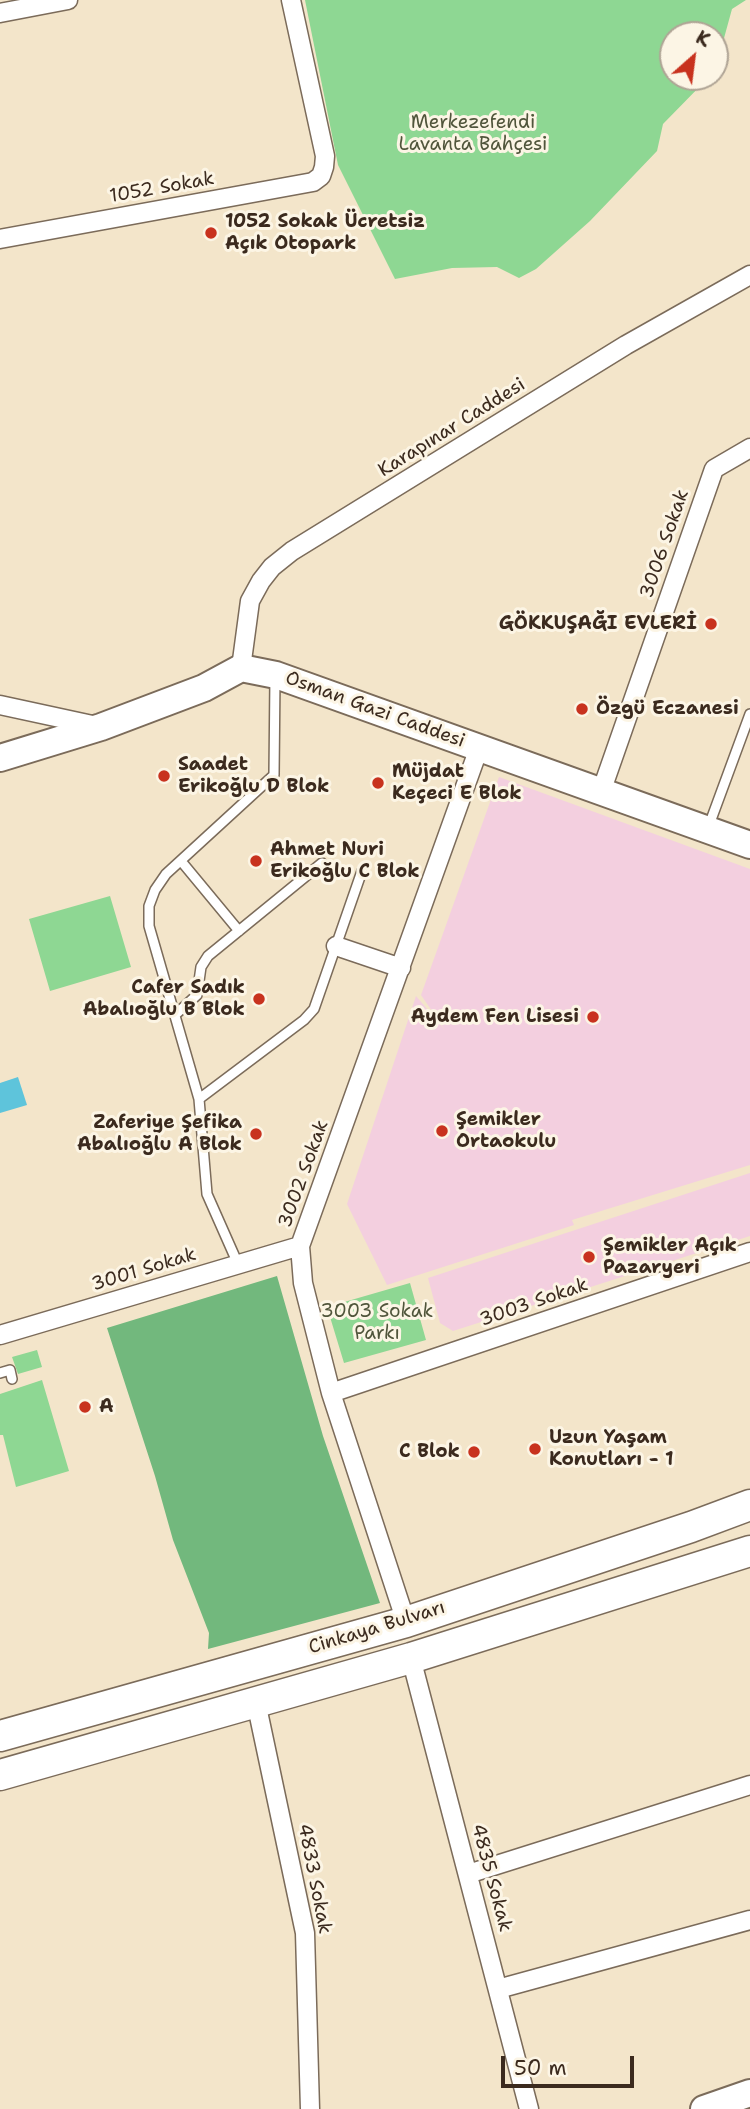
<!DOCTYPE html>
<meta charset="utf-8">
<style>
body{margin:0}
#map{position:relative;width:750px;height:2109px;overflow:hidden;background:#f3e5ca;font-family:"Shantell Sans",sans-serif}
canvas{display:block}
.north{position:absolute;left:659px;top:21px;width:70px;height:70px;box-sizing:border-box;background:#fcf5e5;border:2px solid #afa495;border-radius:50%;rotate:28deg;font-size:19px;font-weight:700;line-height:28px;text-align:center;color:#3b2a1e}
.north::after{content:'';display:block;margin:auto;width:24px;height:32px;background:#c8321e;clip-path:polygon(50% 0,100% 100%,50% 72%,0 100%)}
.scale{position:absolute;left:501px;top:2056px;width:133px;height:32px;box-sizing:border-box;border:4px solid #3b2a1e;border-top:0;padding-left:9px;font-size:21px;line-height:24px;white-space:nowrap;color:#3b2a1e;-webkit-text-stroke:5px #fcf5e5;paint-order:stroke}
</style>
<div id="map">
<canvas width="750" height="2109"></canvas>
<div class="north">K</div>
<div class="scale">50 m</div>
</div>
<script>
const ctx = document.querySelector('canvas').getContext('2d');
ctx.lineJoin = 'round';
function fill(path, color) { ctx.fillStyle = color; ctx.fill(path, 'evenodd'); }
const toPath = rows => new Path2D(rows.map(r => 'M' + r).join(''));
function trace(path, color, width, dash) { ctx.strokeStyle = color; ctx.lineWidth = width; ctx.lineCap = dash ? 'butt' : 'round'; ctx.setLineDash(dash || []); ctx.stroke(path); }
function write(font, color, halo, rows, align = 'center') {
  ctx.font = font + ' "Shantell Sans",sans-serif'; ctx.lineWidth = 6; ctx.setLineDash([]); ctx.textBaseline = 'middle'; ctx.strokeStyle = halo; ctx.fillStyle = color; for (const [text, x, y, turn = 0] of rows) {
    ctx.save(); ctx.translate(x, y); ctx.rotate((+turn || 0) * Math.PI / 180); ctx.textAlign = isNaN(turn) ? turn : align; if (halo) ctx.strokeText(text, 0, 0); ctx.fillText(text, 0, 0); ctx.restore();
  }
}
const built = toPath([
 [499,777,750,869,750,1165,572,1220,574,1225,387,1285,347,1204,416,996,445,1030,421,995],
 [750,1173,750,1236,453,1331,440,1323,428,1278]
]);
const green = toPath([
 [305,0,746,0,732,9,715,71,715,35,673,35,673,77,709,77,663,124,657,151,590,221,536,269,519,278,497,267,452,268,395,279,338,165],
 [110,896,131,967,50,991,29,919],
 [410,1283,426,1340,344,1363,327,1307],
 [37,1350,42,1367,18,1374,12,1357],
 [42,1380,69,1471,16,1487,3,1435,0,1435,0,1394]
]);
const forest = toPath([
 [277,1276,323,1436,380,1603,208,1649,209,1633,173,1540,155,1476,107,1328]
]);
const water = toPath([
 [18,1077,27,1105,0,1113,0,1083]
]);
const lane = toPath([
 [708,828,750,714],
 [181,861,239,931],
 [175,1015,197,995,201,967,208,956,322,863],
 [199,1099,304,1020,314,1009,362,871],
 [238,1264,207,1194,199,1099,149,926,149,906,155,890,166,874,274,775,275,677],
 [0,1373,10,1370,12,1379]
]);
const street = toPath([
 [0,13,68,0],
 [0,239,313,182,321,176,324,167,325,156,291,0],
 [241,668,250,601,261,581,272,567,292,551,626,345,750,275],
 [0,705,97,726],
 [601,792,714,469,750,448],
 [336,946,401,968],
 [0,1335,300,1246],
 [331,1393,750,1252],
 [406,1622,331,1393,303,1283,300,1246,479,748],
 [411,1658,529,2109],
 [256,1702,305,1933,310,2109],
 [468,1874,750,1785],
 [498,1989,750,1920]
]);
const secondary = toPath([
 [0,758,101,727,204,688,241,668,276,675,750,845],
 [704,2109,750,2093]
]);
const primary = toPath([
 [0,1736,406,1622,691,1527,750,1505],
 [0,1775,411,1658,750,1551]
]);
const markers = [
 [211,233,7,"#c8321e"],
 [711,624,7,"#c8321e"],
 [582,709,7,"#c8321e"],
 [164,776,7,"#c8321e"],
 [378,783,7,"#c8321e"],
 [256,861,7,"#c8321e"],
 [259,999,7,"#c8321e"],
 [593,1017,7,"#c8321e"],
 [442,1131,7,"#c8321e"],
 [256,1134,7,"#c8321e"],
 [589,1257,7,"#c8321e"],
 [85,1407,7,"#c8321e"],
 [535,1449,7,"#c8321e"],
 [474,1452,7,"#c8321e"]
];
const parkNames = [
 ["Merkezefendi",473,123],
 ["Lavanta Bahçesi",473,145],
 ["3003 Sokak",377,1312],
 ["Parkı",377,1334]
];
const streetNames = [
 ["1052 Sokak",162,188,-10],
 ["Karapınar Caddesi",452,428,-32],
 ["3006 Sokak",665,544,-71],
 ["Osman Gazi Caddesi",375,710,20],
 ["3002 Sokak",304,1174,-70],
 ["3001 Sokak",144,1270,-17],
 ["3003 Sokak",534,1303,-19],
 ["Cinkaya Bulvarı",377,1628,-17],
 ["4835 Sokak",491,1878,75],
 ["4833 Sokak",314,1879,79]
];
const poiNames = [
 ["1052 Sokak Ücretsiz",225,222],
 ["Açık Otopark",225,244],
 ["GÖKKUŞAĞI EVLERİ",697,624,"right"],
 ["Özgü Eczanesi",596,709],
 ["Saadet",178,765],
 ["Erikoğlu D Blok",178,787],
 ["Müjdat",392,772],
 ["Keçeci E Blok",392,794],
 ["Ahmet Nuri",270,850],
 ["Erikoğlu C Blok",270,872],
 ["Cafer Sadık",245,988,"right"],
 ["Abalıoğlu B Blok",245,1010,"right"],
 ["Aydem Fen Lisesi",579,1017,"right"],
 ["Şemikler",456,1120],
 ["Ortaokulu",456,1142],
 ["Zaferiye Şefika",242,1123,"right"],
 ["Abalıoğlu A Blok",242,1145,"right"],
 ["Şemikler Açık",603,1246],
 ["Pazaryeri",603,1268],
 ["A",99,1407],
 ["Uzun Yaşam",549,1438],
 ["Konutları - 1",549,1460],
 ["C Blok",460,1452,"right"]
];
fill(built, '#f3cfdf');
fill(green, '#8ed793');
fill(forest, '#72b87d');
fill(water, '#5ec4db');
trace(lane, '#7b6b5a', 12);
trace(street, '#7b6b5a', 21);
trace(secondary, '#7b6b5a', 30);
trace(primary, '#7b6b5a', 33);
trace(lane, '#fff', 9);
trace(street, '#fff', 18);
trace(secondary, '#fff', 26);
trace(primary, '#fff', 30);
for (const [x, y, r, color] of markers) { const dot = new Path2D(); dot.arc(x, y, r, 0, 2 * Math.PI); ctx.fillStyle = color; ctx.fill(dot); trace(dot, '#fcf5e5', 2.5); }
write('19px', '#50553b', '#fcf5e5', parkNames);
write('19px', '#3b2a1e', '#fcf5e5', streetNames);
write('bold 19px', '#3b2a1e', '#fcf5e5', poiNames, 'left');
</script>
